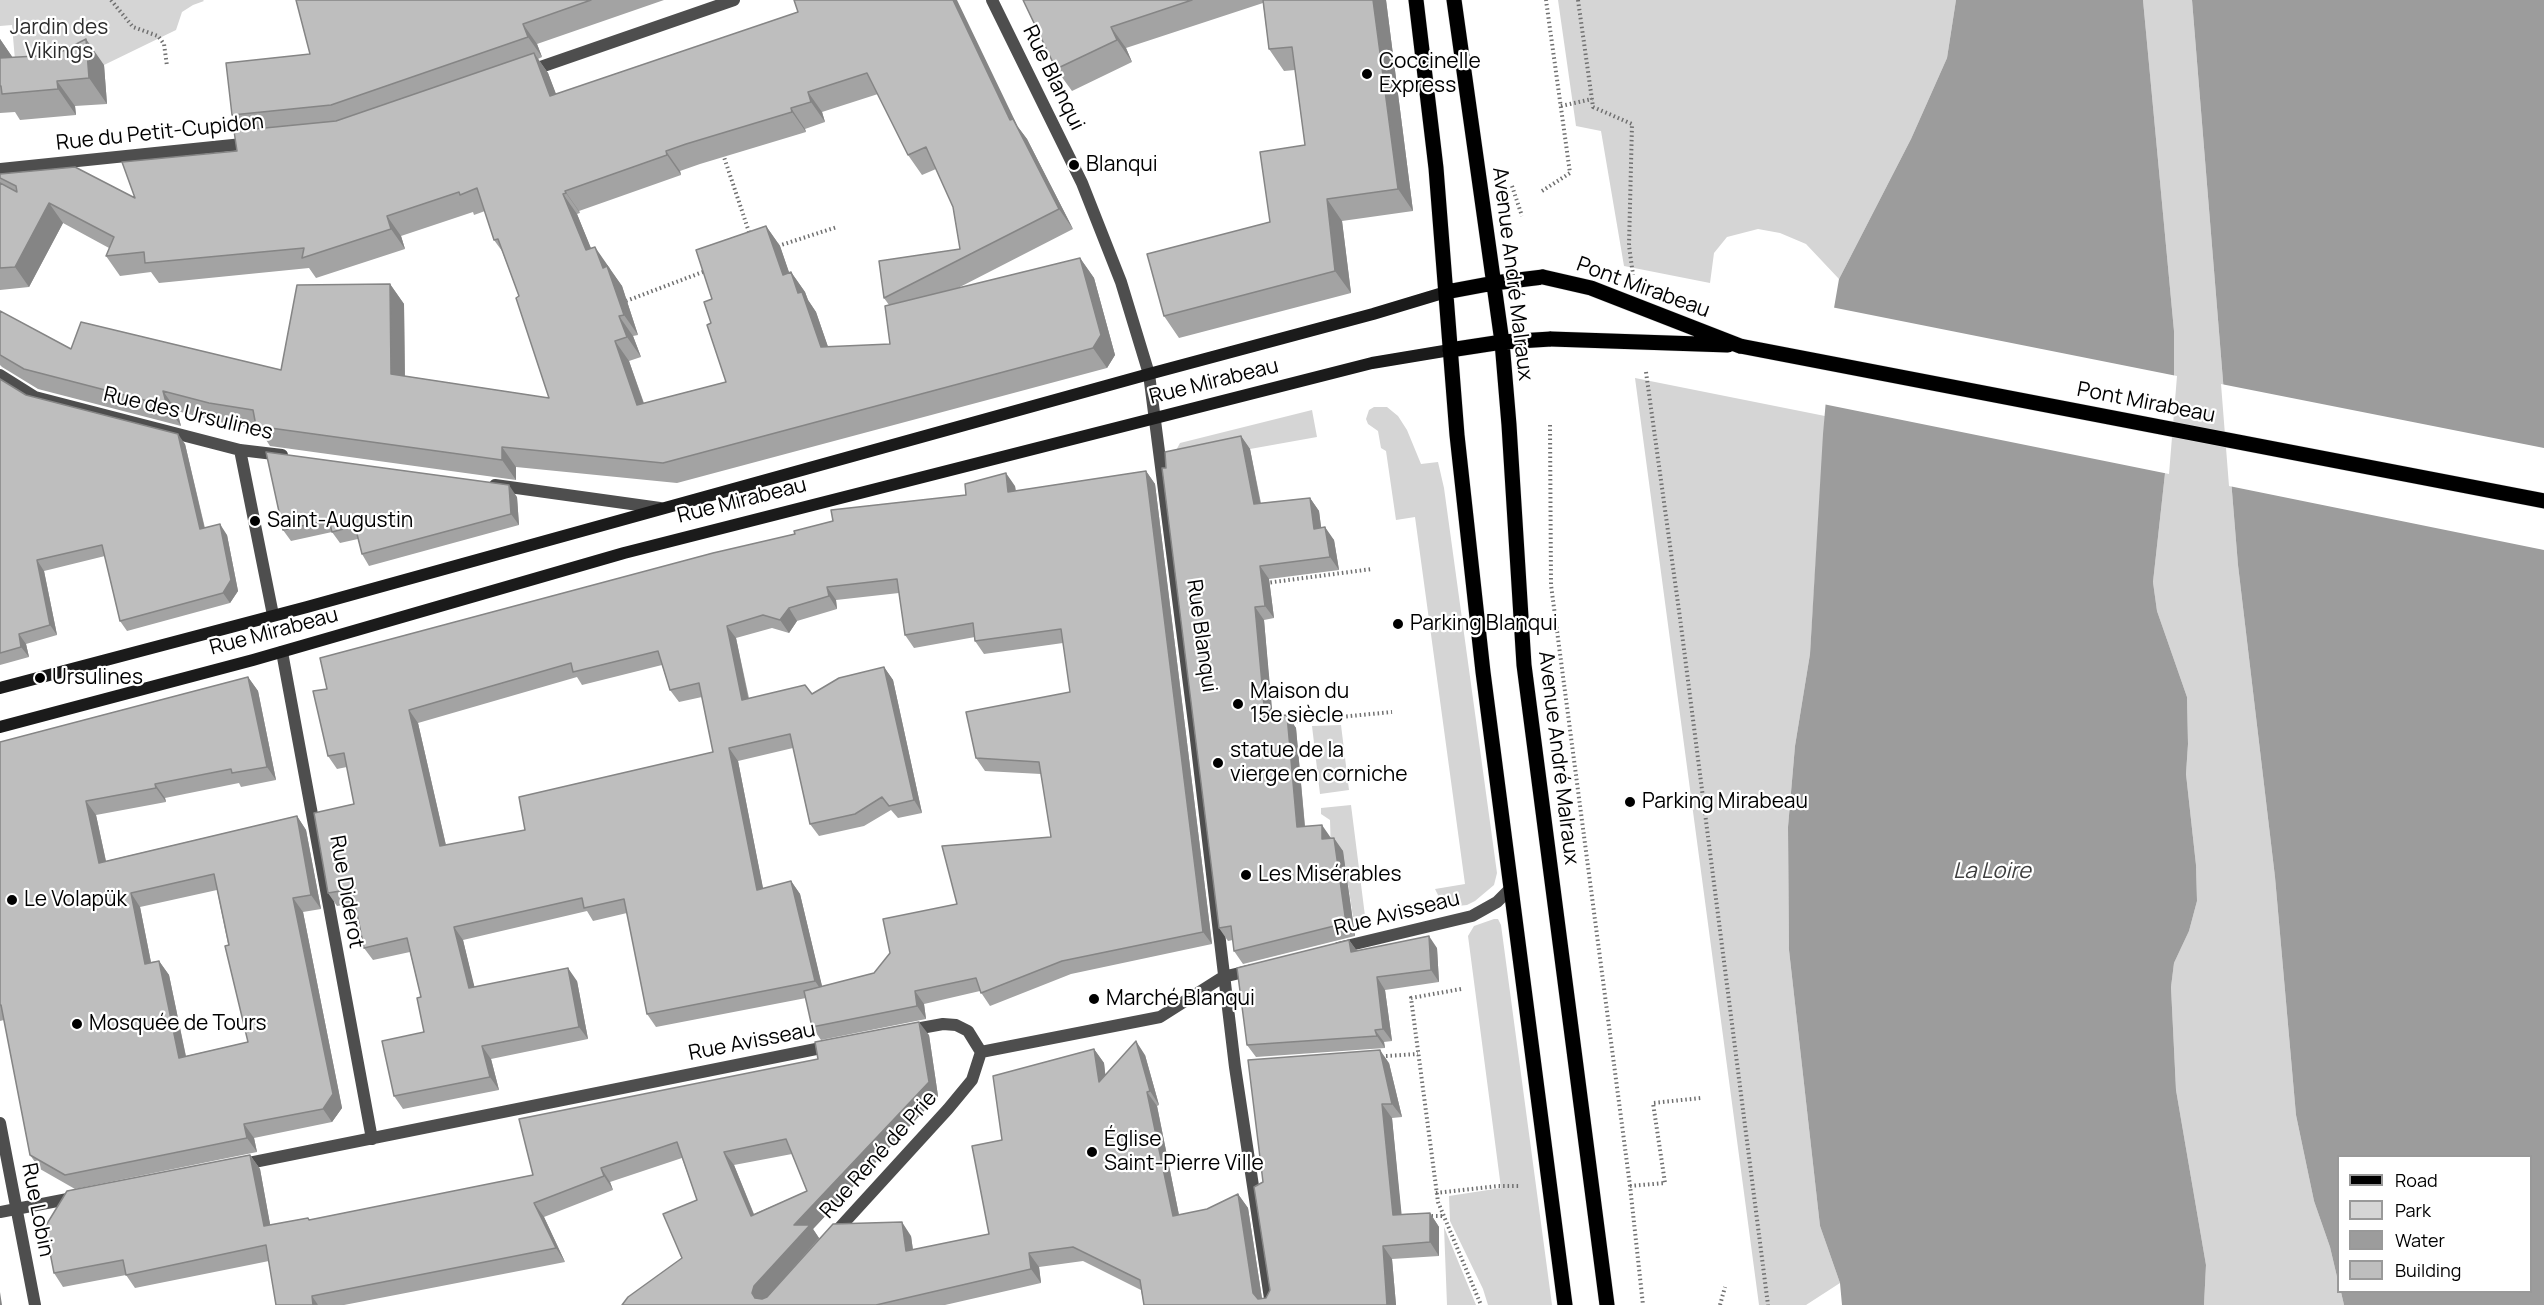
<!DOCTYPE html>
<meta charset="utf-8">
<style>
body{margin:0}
#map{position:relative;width:2544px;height:1305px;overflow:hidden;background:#fff;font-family:Manrope,sans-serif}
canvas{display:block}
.legend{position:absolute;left:2337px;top:1155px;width:195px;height:138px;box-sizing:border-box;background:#fff;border:2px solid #999;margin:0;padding:8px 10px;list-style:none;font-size:18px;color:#000}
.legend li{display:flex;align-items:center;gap:12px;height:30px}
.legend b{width:30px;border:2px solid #999}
</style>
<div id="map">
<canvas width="2544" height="1305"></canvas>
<ul class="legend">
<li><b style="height:8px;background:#000"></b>Road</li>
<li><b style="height:16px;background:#d5d5d5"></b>Park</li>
<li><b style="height:16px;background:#9c9c9c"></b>Water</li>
<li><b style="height:16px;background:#bebebe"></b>Building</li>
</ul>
</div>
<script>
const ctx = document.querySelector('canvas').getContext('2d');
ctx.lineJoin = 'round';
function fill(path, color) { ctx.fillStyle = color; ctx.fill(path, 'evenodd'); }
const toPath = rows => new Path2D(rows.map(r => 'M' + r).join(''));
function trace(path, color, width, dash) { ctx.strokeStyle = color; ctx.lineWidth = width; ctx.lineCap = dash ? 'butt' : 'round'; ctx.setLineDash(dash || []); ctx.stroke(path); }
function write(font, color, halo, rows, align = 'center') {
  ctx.font = font + ' Manrope,sans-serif'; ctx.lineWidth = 4.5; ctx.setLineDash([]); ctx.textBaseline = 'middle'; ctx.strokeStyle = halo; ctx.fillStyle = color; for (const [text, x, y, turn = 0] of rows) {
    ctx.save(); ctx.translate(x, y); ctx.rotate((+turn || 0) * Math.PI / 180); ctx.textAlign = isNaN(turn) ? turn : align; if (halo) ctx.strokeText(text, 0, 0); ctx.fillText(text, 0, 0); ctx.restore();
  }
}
const green = toPath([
 [0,0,203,0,204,1,193,5,182,12,176,30,104,65,17,84,12,25,0,26],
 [1558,0,1956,0,1947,58,1911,139,1839,279,1806,244,1780,233,1758,229,1727,237,1714,253,1710,283,1624,266,1601,131,1576,126],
 [2143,0,2192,0,2238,565,2275,877,2296,1115,2314,1201,2330,1247,2338,1281,2338,1292,2341,1292,2344,1305,2204,1305,2206,1265,2176,1090,2171,987,2174,963,2189,931,2197,901,2196,865,2186,774,2188,744,2187,697,2157,611,2153,582,2174,392,2174,331],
 [1635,378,1825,416,1810,654,1795,746,1788,827,1789,950,1820,1226,1840,1283,1806,1305,1759,1305],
 [1374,407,1387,407,1398,416,1407,430,1421,464,1438,462,1444,488,1497,873,1494,885,1475,901,1467,905,1458,906,1441,901,1435,889,1465,884,1415,517,1396,520,1386,451,1381,448,1378,431,1368,424,1366,419,1369,410],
 [1312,410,1317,437,1250,449,1173,456,1180,443],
 [1341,725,1349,790,1320,794,1312,726],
 [1351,805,1365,916,1353,917,1343,852,1331,852,1330,820,1321,814,1321,808],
 [1494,919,1498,919,1501,925,1552,1305,1488,1305,1483,1289,1450,1221,1449,1196,1501,1188,1468,936,1474,926],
 [1444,1227,1472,1295,1476,1305,1447,1305]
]);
const water = toPath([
 [1956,0,2143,0,2174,331,2174,392,2153,582,2157,611,2187,697,2188,744,2186,774,2196,865,2197,901,2189,931,2174,963,2171,987,2176,1090,2206,1265,2204,1305,1842,1305,1840,1283,1820,1226,1789,950,1788,827,1795,746,1810,654,1823,434,1834,308,1839,279,1911,139,1947,58],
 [2192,0,2544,0,2544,1305,2344,1305,2341,1292,2530,1292,2530,1156,2338,1156,2338,1281,2330,1247,2314,1201,2296,1115,2275,877,2238,565]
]);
const pier = toPath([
 [1831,307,2177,376,2169,474,1823,404],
 [2221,384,2544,448,2544,550,2229,486]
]);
const path = toPath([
 [111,0,133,27,158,36,164,44,167,66],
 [1578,0,1593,107,1632,124,1629,246,1633,275],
 [1561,106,1592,99],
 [723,154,750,235],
 [1512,186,1522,216],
 [1542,191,1570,173,1546,0],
 [778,246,837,227],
 [626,301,708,270],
 [1646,372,1680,618,1768,1305],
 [1550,425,1551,585,1630,1186,1643,1305],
 [1266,583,1372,569],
 [1288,722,1392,712],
 [1461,989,1411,998,1438,1202,1481,1305],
 [1386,1056,1418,1054],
 [1630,1186,1665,1183,1653,1103,1701,1098],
 [1436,1193,1498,1186,1521,1186],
 [1427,1216,1442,1216],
 [1720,1305,1725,1287]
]);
const minor = toPath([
 [992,0,1082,183,1121,282,1149,374,1195,731,1235,1067,1271,1305],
 [529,71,734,0],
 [0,169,252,143],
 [0,375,35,397,240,450,282,455],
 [240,450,273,615],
 [495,485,660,508],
 [282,652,372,1139],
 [1338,948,1472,916,1497,902,1512,887],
 [910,1030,943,1024,956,1025,968,1031,981,1052],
 [981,1052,1160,1017,1223,977,1252,970],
 [0,1123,35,1305],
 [239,1165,831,1046],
 [0,1212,78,1197],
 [832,1236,948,1109,972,1080,981,1052]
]);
const secondary = toPath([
 [0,688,307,607,1149,374,1373,314,1446,292],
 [0,727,253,660,624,553,1372,363,1450,350]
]);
const primary = toPath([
 [1416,0,1436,168,1457,435,1483,672,1565,1305],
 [1454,0,1502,342,1509,425,1524,665,1607,1305],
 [1446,292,1494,283,1543,277],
 [1740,346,2544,501],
 [1450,350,1502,342,1551,339]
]);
const primaryBridge = toPath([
 [1543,277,1591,288,1740,346],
 [1551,339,1728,345]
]);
const wall = toPath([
 [296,0,664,0,537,44,542,57,538,59,548,73,556,95,798,12,1018,127,1027,139,1073,229,956,289,1080,258,1094,278,1115,355,1107,368,677,483,516,467,516,480,270,446,259,429,223,423,177,411,181,426,38,389,2,367,0,365,0,311,71,349,281,370,390,284,404,304,405,376,549,398,519,296,502,251,494,240,485,211,474,215,473,212,401,236,405,249,316,278,309,268,159,283,151,272,120,276,106,256,109,248,63,223,29,287,0,290,0,174,135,198,237,151,243,131,232,115,310,54],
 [878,94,908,155,922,175,936,169,953,207,960,249,884,298,889,305,890,344,828,347,816,312,808,300,805,292,791,272,789,273,780,246,766,226,712,299,711,323,726,382,644,403,629,361,641,357,633,336,638,335,622,286,611,271,609,267,591,249,577,214,580,213,579,211,681,175,680,171,700,164,806,132,805,129,825,122,822,112],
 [1023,0,1386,0,1413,211,1342,221,1351,293,1179,338,1164,316,1270,222,1305,145,1295,70,1284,71,1269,49,1263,3,1126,48,1132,62,1072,91,1056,69],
 [0,39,13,58,104,65,107,104,75,106,76,115,20,120,15,112,0,113],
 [0,387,185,444,205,528,227,535,238,591,230,603,127,631,120,621,105,556,44,571,57,635,26,644,29,657,0,665],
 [1241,436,1250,449,1261,503,1310,498,1319,511,1321,528,1334,540,1339,570,1269,579,1274,618,1264,620,1272,716,1287,715,1296,728,1305,826,1331,838,1343,851,1355,936,1243,964,1234,951,1233,940,1228,941,1219,928,1166,468],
 [266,452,517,497,519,525,369,566,362,554,358,539,340,543,332,532,291,541,283,530],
 [1146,471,1155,484,1212,944,1071,974,990,1006,980,991,924,1004,926,1019,821,1040,812,1027,806,998,656,1027,647,1014,627,913,593,921,587,911,463,940,474,987,577,981,588,1039,491,1059,499,1090,403,1109,394,1096,424,1032,421,997,410,952,373,960,364,948,355,903,337,906,328,893,354,804,347,767,337,769,328,756,327,689,966,495,1015,486,1016,491],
 [899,593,905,635,914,648,975,637,975,641,984,654,1063,643,1070,692,976,758,985,771,1041,774,1051,837,957,904,874,973,822,987,800,894,791,881,763,889,738,761,793,748,810,824,819,836,864,826,891,810,898,818,922,813,893,680,884,667,812,694,749,698,736,638,772,628,789,633,797,621,837,609,836,600],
 [662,665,670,690,679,702,702,697,713,752,525,830,446,845,418,723,577,677,582,685],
 [248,677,258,691,276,780,241,787,239,783,165,798,166,802,96,815,106,861,297,816,306,830,321,909,303,912,342,1108,332,1122,254,1138,257,1152,75,1189,40,1169,30,1155,4,1020,0,1021,0,742],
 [217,890,248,1042,186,1056,169,975,159,961,151,962,140,907],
 [1349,940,1356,950,1437,948,1439,982,1385,990,1392,1041,1384,1042,1385,1048,1256,1057,1247,1045],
 [929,1035,938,1096,813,1229,819,1238,911,1236,913,1250,989,1234,1002,1140,1094,1049,1104,1063,1105,1075,1145,1055,1159,1105,1157,1106,1179,1215,1207,1209,1238,1194,1248,1208,1262,1298,1266,1298,1270,1290,1263,1182,1389,1063,1402,1117,1392,1118,1401,1214,1430,1213,1439,1227,1439,1256,1392,1259,1396,1305,1144,1305,1141,1290,1083,1261,1039,1267,1041,1283,945,1305,622,1305,682,1258,697,1200,682,1158,610,1182,613,1190,544,1217,565,1262,344,1305,276,1305,269,1261,135,1288,126,1275,63,1287,54,1273,250,1155,260,1169,270,1225,309,1220,533,1175,818,1059],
 [792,1154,807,1191,754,1214,734,1165]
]);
const shadedWall = toPath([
 [953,0,957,0,1018,127,1027,139,1073,229,1059,209,1010,120],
 [1373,0,1386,0,1413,211,1398,189],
 [523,24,537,44,542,57,528,37],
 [1111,27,1126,48,1132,62,1117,40],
 [0,39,15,61,0,60],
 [86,39,104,65,107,104,89,78],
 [534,53,548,73,565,117,550,96],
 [57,81,75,106,76,115,58,89],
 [808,92,822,112,825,122,811,102],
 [791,108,805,129,806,132,792,112],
 [666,151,680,171,681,175,667,155],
 [565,191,579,211,580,213,566,193],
 [563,194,577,214,600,270,586,250],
 [1327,199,1342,221,1351,293,1335,271],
 [49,203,63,223,29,287,15,267],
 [387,216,401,236,405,249,391,229],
 [766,226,780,246,797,295,783,275],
 [595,247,622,286,638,335,624,315,603,268],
 [1080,258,1094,278,1115,355,1107,368,1093,348],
 [791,272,805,292,808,300,816,312,835,367,821,347,798,293],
 [390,284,404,304,405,394,391,374],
 [619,316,633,336,641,357,627,337],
 [615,341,629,361,651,425,637,405],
 [163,391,177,411,181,426,167,406],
 [178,434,185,444,207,539,200,529],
 [1241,436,1250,449,1263,517,1254,504],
 [502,447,516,467,516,480,502,460],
 [1146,471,1155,484,1212,944,1203,932],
 [1006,473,1015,486,1017,505,1008,492],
 [509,485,517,497,519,525,511,514],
 [1310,498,1319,511,1323,541,1314,529],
 [220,524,227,535,238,591,230,603,223,593],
 [1325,527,1334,540,1339,570,1330,557],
 [37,560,44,571,57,635,50,625],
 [1260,566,1269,579,1274,618,1265,606],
 [827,587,836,600,837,609,829,596],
 [1255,607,1264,620,1274,730,1265,717],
 [789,608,797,621,789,633,780,620],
 [727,626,736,638,751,712,742,700],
 [19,634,26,644,29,657,21,647],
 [884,667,893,680,922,813,914,800],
 [248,677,258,691,276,780,267,767],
 [409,710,418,723,449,859,440,846],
 [1287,715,1296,728,1306,840,1297,827],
 [729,748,738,761,766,903,757,890],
 [155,784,165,798,166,802,156,788],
 [86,801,96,815,109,876,99,863],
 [297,816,306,830,321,909,311,895],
 [1322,825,1331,838,1322,839],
 [1334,838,1343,851,1355,936,1346,923],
 [791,881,800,894,824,994,815,981],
 [131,893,140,907,154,978,145,964],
 [293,898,303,912,342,1108,332,1122,323,1109],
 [454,927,463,940,478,1001,469,988],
 [1429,936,1437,948,1439,982,1431,970],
 [1349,940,1358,952,1351,952],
 [159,961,169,975,189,1072,179,1058],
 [568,968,577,981,588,1039,579,1027],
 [1377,977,1385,990,1392,1041,1383,1029],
 [915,991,924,1004,926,1019,917,1006],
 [919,1022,929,1035,938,1096,813,1229,819,1238,760,1305,752,1293,754,1286,794,1225],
 [1375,1030,1384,1042,1385,1048,1377,1036],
 [1136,1041,1145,1055,1159,1105,1150,1091],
 [482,1046,491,1059,499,1090,490,1077],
 [1094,1049,1104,1063,1108,1096,1099,1082],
 [1380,1050,1389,1063,1402,1117,1392,1104],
 [1147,1092,1157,1106,1182,1230,1173,1216],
 [1382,1104,1392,1118,1403,1228,1393,1215],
 [244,1124,254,1138,257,1152,247,1138],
 [724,1152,734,1165,760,1230,751,1216],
 [250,1155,260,1169,273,1240,264,1226],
 [601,1168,610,1182,613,1190,604,1176],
 [1238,1194,1248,1208,1263,1305,1253,1293],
 [534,1203,544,1217,565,1262,556,1248],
 [1430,1213,1439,1227,1439,1256,1430,1242],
 [902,1222,911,1236,915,1265,906,1251],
 [1383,1246,1392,1259,1396,1305,1387,1305],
 [1029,1253,1039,1267,1041,1283,1031,1269],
 [0,1292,2,1305,0,1305],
 [312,1296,318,1305,313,1305]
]);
const building = toPath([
 [296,0,591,0,523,24,528,37,331,105,232,115,226,63,310,54,296,0],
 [794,0,953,0,1010,120,1013,119,1059,209,884,298,879,261,960,249,953,207,926,147,908,155,867,73,808,92,811,102,791,108,792,112,686,144,666,151,667,155,565,191,566,193,563,194,586,250,595,247,603,268,607,266,624,315,619,316,627,337,615,341,637,405,726,382,707,325,711,323,704,302,712,299,696,250,766,226,783,275,791,272,798,293,802,292,821,347,890,344,885,306,1080,258,1101,335,1093,348,663,463,502,447,502,460,256,426,253,410,209,403,163,391,167,406,24,369,0,355,0,311,71,349,81,322,281,370,297,285,390,284,391,374,549,398,516,298,519,296,498,239,494,240,477,188,460,195,459,192,387,216,391,229,302,258,304,248,145,263,144,252,106,256,114,237,49,203,15,267,0,268,0,183,17,192,16,186,0,178,0,174,75,167,135,198,122,162,237,151,234,131,336,121,534,53,550,96,798,12,794,0],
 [1023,0,1192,0,1111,27,1117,40,1056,69,1023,0],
 [1263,0,1373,0,1398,189,1327,199,1335,271,1164,316,1147,254,1270,222,1260,152,1305,145,1292,47,1269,49,1263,0],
 [86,39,89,78,57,81,58,89,2,94,1,86,0,86,0,58,55,55,86,39],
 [0,379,26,395,178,434,200,529,220,524,231,580,223,593,120,621,102,545,37,560,50,625,19,634,21,647,0,653,0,379],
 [1241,436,1254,504,1310,498,1314,529,1325,527,1330,557,1260,566,1265,606,1255,607,1265,717,1287,715,1297,827,1322,825,1322,839,1334,838,1346,923,1234,951,1231,926,1219,928,1162,468,1166,468,1165,452,1241,436],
 [266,452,509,485,511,514,362,554,355,526,332,532,329,520,283,530,266,452],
 [1146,471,1203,932,1062,961,981,993,976,978,915,991,917,1006,812,1027,804,991,874,973,890,953,883,919,957,904,942,846,1051,837,1039,762,976,758,966,712,1070,692,1061,629,975,641,973,623,905,635,897,579,827,587,829,596,789,608,780,620,763,615,727,626,742,700,805,685,812,694,839,678,884,667,914,800,889,806,882,797,855,814,810,824,790,734,729,748,757,890,791,881,815,981,647,1014,624,899,584,908,582,898,454,927,469,988,568,968,579,1027,482,1046,490,1077,394,1096,382,1041,424,1032,417,998,421,997,407,938,364,948,352,889,328,893,314,813,354,804,344,753,328,756,313,691,327,689,320,658,713,553,795,534,794,531,833,521,831,510,966,495,965,484,1006,473,1008,492,1146,471],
 [658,651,670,690,699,683,713,752,519,797,525,830,440,846,409,710,571,663,573,672,658,651],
 [248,677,267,767,232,773,231,769,155,784,156,788,86,801,99,863,297,816,311,895,293,898,333,1094,323,1109,244,1124,247,1138,65,1175,30,1155,1,1005,0,1005,0,742,248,677],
 [214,874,229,945,225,946,248,1042,179,1058,159,961,145,964,131,893,214,874],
 [1429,936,1431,970,1377,977,1383,1029,1375,1030,1377,1036,1247,1045,1237,968,1349,940,1351,952,1429,936],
 [919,1022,929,1082,794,1225,810,1225,754,1286,752,1293,755,1298,762,1299,767,1297,833,1224,902,1222,906,1251,989,1234,972,1146,1002,1140,993,1076,1094,1049,1099,1082,1136,1041,1150,1091,1147,1092,1173,1216,1207,1209,1238,1194,1253,1293,1258,1299,1266,1298,1270,1290,1254,1187,1263,1182,1248,1060,1380,1050,1392,1104,1382,1104,1393,1215,1430,1213,1430,1242,1383,1246,1387,1305,1144,1305,1140,1280,1073,1247,1029,1253,1031,1269,876,1305,622,1305,628,1297,682,1258,663,1214,697,1200,677,1142,601,1168,604,1176,534,1203,556,1248,312,1296,313,1305,276,1305,266,1245,126,1275,123,1260,54,1273,45,1227,67,1191,250,1155,264,1226,308,1218,309,1220,533,1175,519,1119,818,1059,815,1042,919,1022],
 [786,1139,807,1191,751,1216,724,1152,786,1139]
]);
const markers = [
 [1367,74,6,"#000"],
 [1074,165,6,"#000"],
 [255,521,6,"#000"],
 [1398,624,6,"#000"],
 [40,678,6,"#000"],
 [1238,704,6,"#000"],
 [1218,763,6,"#000"],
 [1630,802,6,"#000"],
 [1246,875,6,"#000"],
 [12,900,6,"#000"],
 [1094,999,6,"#000"],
 [77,1024,6,"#000"],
 [1092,1152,6,"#000"]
];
const parkNames = [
 ["Jardin des",59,28],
 ["Vikings",59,52]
];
const poiNames = [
 ["Coccinelle",1379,62],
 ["Express",1379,86],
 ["Blanqui",1086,165],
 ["Saint-Augustin",267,521],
 ["Parking Blanqui",1410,624],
 ["Ursulines",52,678],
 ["Maison du",1250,692],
 ["15e siècle",1250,716],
 ["statue de la",1230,751],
 ["vierge en corniche",1230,775],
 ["Parking Mirabeau",1642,802],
 ["Les Misérables",1258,875],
 ["Le Volapük",24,900],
 ["Marché Blanqui",1106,999],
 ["Mosquée de Tours",89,1024],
 ["Église",1104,1140],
 ["Saint-Pierre Ville",1104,1164]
];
const streetNames = [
 ["Rue Blanqui",1053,78,64],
 ["Rue du Petit-Cupidon",160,133,-6],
 ["Avenue André Malraux",1512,274,83],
 ["Pont Mirabeau",1643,288,20],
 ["Rue Mirabeau",1214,382,-14],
 ["Pont Mirabeau",2146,403,11],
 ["Rue des Ursulines",188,414,13],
 ["Rue Mirabeau",742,501,-14],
 ["Rue Mirabeau",274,632,-15],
 ["Rue Blanqui",1201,636,82],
 ["Avenue André Malraux",1558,758,83],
 ["Rue Diderot",346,892,80],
 ["Rue Avisseau",1397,914,-14],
 ["Rue Avisseau",752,1042,-11],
 ["Rue René de Prie",879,1155,-48],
 ["Rue Lobin",37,1210,79]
];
const waterNames = [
 ["La Loire",1992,872]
];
fill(green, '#d5d5d5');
fill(water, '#9c9c9c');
fill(pier, '#fff');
trace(primary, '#dbdbdb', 16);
trace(path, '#707070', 4, [1.5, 3]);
trace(minor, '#4e4e4e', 12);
trace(secondary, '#1b1b1b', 12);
trace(primary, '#000', 15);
trace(primaryBridge, '#dbdbdb', 16, []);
trace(primaryBridge, '#000', 15);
fill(wall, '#a3a3a3');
fill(shadedWall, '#858585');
fill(building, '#bebebe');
trace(building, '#858585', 1.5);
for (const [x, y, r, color] of markers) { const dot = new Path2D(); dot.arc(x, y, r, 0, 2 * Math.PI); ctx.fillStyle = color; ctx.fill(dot); trace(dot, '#fff', 2); }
write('21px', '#2c2c2c', '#fff', parkNames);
write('21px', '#000', '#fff', poiNames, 'left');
write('21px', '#000', '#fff', streetNames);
write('italic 22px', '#3d3d3d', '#fff', waterNames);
</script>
